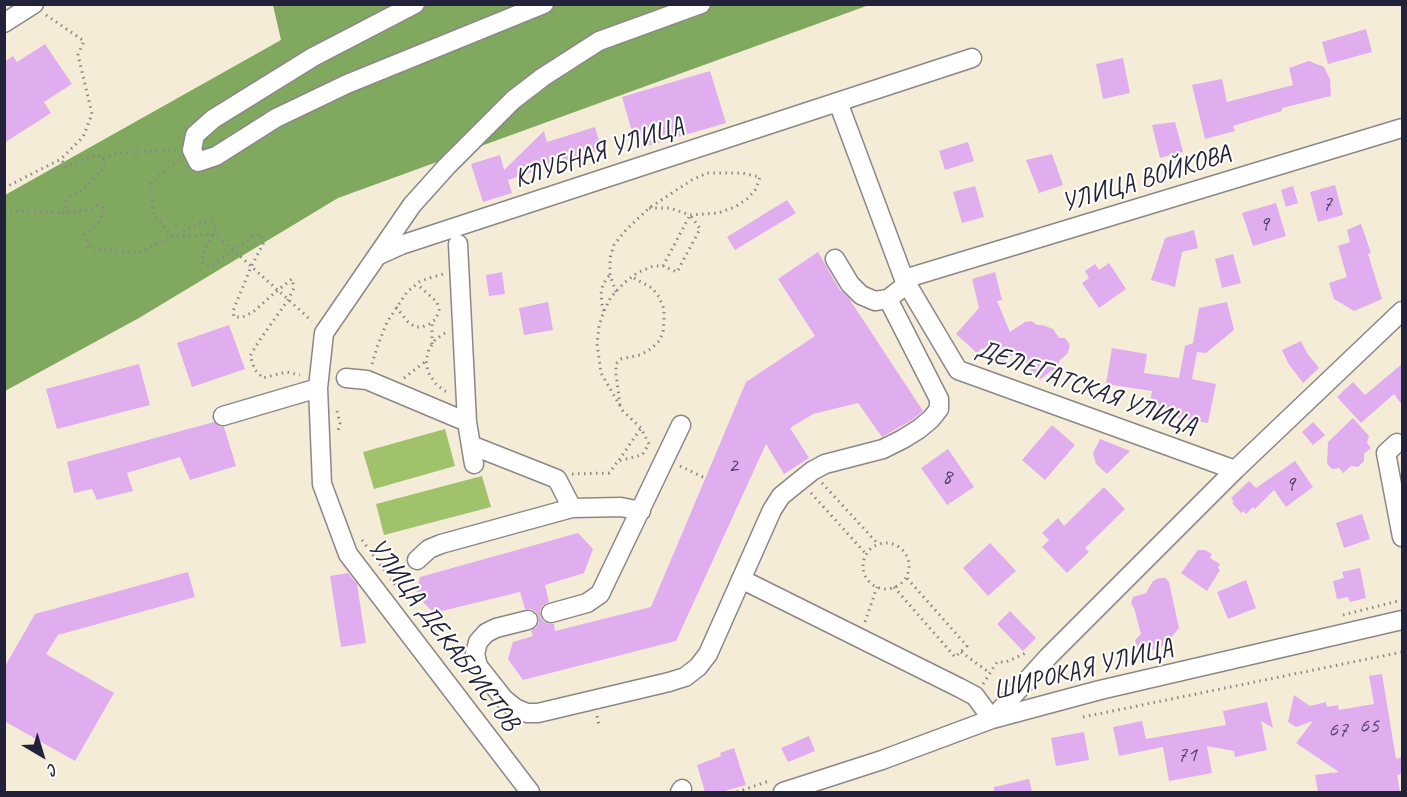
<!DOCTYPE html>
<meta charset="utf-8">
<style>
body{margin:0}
#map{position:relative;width:1407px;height:797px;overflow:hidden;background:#f4ecd7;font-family:Caveat,sans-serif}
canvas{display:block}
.frame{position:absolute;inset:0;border:6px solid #22223b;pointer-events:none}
.north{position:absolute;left:12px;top:725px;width:60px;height:60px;-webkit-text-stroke:4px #fdfcf7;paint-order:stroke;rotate:142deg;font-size:16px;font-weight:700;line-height:24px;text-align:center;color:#22223b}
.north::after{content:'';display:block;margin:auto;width:21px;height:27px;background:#22223b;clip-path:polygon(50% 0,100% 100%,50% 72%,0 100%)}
</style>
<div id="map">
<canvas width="1407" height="797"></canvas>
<div class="frame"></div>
<div class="north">С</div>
</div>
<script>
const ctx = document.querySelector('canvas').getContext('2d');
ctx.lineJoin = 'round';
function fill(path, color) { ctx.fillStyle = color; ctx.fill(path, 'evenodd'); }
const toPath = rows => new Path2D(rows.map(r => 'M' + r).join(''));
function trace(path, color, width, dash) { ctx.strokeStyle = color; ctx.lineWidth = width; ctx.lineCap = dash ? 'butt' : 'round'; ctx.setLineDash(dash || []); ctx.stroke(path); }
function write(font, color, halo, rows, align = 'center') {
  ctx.font = font + ' Caveat,sans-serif'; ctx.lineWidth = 4.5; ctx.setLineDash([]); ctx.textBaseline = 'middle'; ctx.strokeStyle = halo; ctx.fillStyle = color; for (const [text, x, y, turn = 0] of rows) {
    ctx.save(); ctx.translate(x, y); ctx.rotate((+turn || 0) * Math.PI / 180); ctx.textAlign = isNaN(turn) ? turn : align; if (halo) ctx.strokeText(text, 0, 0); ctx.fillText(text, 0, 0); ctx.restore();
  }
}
const green = toPath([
 [445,429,455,466,374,489,363,452],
 [482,476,491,507,384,535,376,504]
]);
const forest = toPath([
 [273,5,869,5,338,198,139,318,5,391,5,195,281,40]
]);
const building = toPath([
 [1366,29,1372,52,1328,64,1322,42],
 [45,44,72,84,44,102,51,113,4,143,4,62,13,56,17,62],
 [1123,58,1130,93,1103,99,1096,64],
 [1309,61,1324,67,1330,79,1331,96,1282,108,1282,111,1233,126,1235,131,1205,139,1192,85,1222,79,1227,102,1293,85,1289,68],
 [710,71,726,123,637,149,622,97],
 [1175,122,1183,152,1160,158,1152,125],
 [595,127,602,150,565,161,508,180,512,193,483,202,471,164,500,155,504,170,544,131,547,142],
 [968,142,974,161,945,170,939,151],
 [1052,154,1063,185,1039,193,1026,160],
 [1335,185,1343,215,1318,222,1310,192],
 [975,186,984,217,962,223,953,192],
 [1293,186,1298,203,1286,207,1281,190],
 [787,200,796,213,735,250,727,237],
 [1276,203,1286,236,1253,246,1242,213],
 [1361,224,1371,253,1368,254,1382,299,1354,311,1334,299,1329,283,1347,277,1338,246,1350,242,1347,230],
 [1194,230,1198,248,1182,252,1175,287,1151,280,1165,238],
 [818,252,840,290,848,297,923,411,912,420,882,437,858,403,813,414,790,428,809,458,784,474,766,444,676,641,523,680,508,659,513,642,533,636,531,631,536,628,539,623,539,618,536,612,531,609,525,609,520,592,434,613,416,595,420,577,578,533,593,549,584,573,545,585,549,602,543,605,540,610,540,615,543,621,548,624,554,624,555,631,651,607,746,382,815,336,778,279],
 [1233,254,1241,283,1222,288,1215,259],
 [1109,263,1126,289,1099,308,1082,283,1089,278,1085,271,1095,264,1099,270],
 [502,272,505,294,489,296,486,275],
 [995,272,1002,300,997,301,1010,332,1025,322,1031,321,1037,325,1042,325,1053,329,1059,338,1065,338,1068,342,1070,346,1067,354,1059,361,1058,367,1054,370,1051,371,1041,379,1033,377,1029,367,1015,352,1001,366,996,365,982,348,977,353,956,334,979,308,972,279],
 [548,302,553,330,524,335,519,308],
 [1227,302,1234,330,1206,353,1197,352,1192,379,1216,384,1208,423,1148,413,1152,391,1106,384,1112,348,1147,354,1144,373,1179,378,1185,346,1193,343,1199,308],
 [229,325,245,369,192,387,177,343],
 [1301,341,1307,353,1319,368,1303,383,1288,363,1282,350],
 [139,364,150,405,57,429,46,389],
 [1402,364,1402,405,1394,394,1361,423,1337,397,1353,382,1365,395],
 [1353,418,1369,436,1367,443,1371,448,1364,454,1364,461,1358,467,1351,466,1343,473,1339,468,1332,469,1327,464,1328,442],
 [214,422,220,427,224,427,236,466,190,480,180,457,127,473,133,491,97,500,92,489,74,493,67,462],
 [1313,422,1325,435,1313,445,1302,432],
 [1052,425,1075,445,1045,480,1022,460],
 [1100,439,1130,451,1107,474,1096,464,1093,453],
 [948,449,974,487,947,505,921,468],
 [1295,461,1313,487,1286,507,1274,490,1255,509,1253,507,1246,514,1243,511,1241,513,1232,503,1234,502,1231,498,1249,481,1256,488],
 [1104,487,1125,509,1085,548,1089,552,1067,573,1042,547,1049,540,1042,533,1058,518,1064,526],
 [1362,514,1370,539,1344,548,1336,523],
 [990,543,1016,571,988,596,963,568],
 [1198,550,1205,550,1212,554,1210,558,1220,564,1218,568,1220,570,1207,591,1181,573],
 [1360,568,1366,598,1350,602,1348,597,1337,599,1333,581,1344,578,1342,572],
 [188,572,195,597,58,635,46,654,114,693,75,761,4,721,4,668,35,614],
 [348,573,357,584,366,643,341,647,330,576],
 [1159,578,1165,578,1169,582,1179,628,1170,639,1160,648,1145,651,1138,648,1135,640,1141,634,1134,608,1131,603,1133,597,1146,593,1153,581],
 [1246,580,1256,608,1228,619,1217,592],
 [1010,611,1036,638,1023,651,997,624],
 [1382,674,1396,759,1402,757,1402,774,1397,775,1400,792,1318,792,1315,775,1339,772,1296,743,1313,721,1296,727,1288,722,1294,695,1310,706,1326,702,1327,707,1338,705,1339,710,1374,704,1369,676],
 [1267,702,1273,728,1261,721,1267,750,1235,757,1234,751,1207,746,1212,773,1169,781,1163,747,1119,756,1113,727,1142,721,1146,739,1226,725,1223,711],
 [1084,732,1089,760,1056,766,1051,738],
 [809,736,815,751,788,762,781,748],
 [734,748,746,785,721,792,705,792,697,765,721,756,720,753],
 [1029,779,1032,792,994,792,994,787]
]);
const path = toPath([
 [46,15,84,41,78,55,92,114,83,137,61,159,66,167,95,155,103,158,105,167,83,190,70,196,65,202,63,213,87,210,99,205,105,209,99,221,85,235,89,248,139,253,202,222,211,221,217,226,202,254,203,264,211,266,252,237,260,234,263,244,251,267,233,311,234,317,243,317,253,312,278,290,292,279,294,288,288,300,259,341,250,356,255,370,263,378,286,372,300,375],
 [103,158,117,153,178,150],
 [179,160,151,182,153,214,173,237,214,234,233,250,312,321],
 [4,188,61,159],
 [4,211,38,211,63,213],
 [616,292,610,275,610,258,614,245,624,232,649,208,692,180,707,173,742,173,760,177,756,189,747,199,735,207,718,213,690,215,670,208,649,208],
 [396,307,408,322,415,327,422,327,429,324,436,319,439,310,437,302,417,284],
 [604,311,602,304,601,294,603,284,609,276],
 [445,333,435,340,429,349,426,361,428,372,435,383,443,390,449,393],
 [432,344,432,324],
 [372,364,377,347,387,322,407,292,419,282,432,277,444,274],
 [404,378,426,361],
 [620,405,616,374,616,364,621,359,640,355,651,349,659,341,663,333,664,320,664,309,659,297,652,288,632,277],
 [337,411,340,423,338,431],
 [619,460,641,428],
 [680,466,705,478],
 [572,474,609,473,618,461,642,455,649,444,641,428,623,411,601,373,597,344,599,326,604,311,611,297,624,283,637,273,653,266,663,266,690,215,696,223,700,229,677,272,663,266],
 [822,483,878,544],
 [811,493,866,554],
 [362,540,396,586],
 '863 566a23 23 0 1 1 46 0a23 23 0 1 1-46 0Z',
 [894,587,955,657,967,646,906,577],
 [1343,615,1402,600],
 [865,622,877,587],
 [961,652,990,673],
 [1057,669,1065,677,1077,678],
 [983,684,997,662,1006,662,1028,652],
 [597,716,599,726],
 [1083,717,1402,652],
 [737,792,769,781]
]);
const minor = toPath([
 [415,4,313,57,213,119,195,135,192,150,198,162,216,156,276,118,347,84,544,4],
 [4,23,34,4],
 [838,102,904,279,958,370,1235,470],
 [458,244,467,422,474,464],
 [379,255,401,245,972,58],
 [835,259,850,284,861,295,875,301,888,299],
 [904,279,1402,128],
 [346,378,367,380,467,422],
 [223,416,318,388],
 [1397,443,1386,453,1402,537],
 [471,445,557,479,572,508],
 [417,560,429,549,441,544,572,508,621,507,641,511],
 [741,579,960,688,975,696,992,719,1048,657,1235,470,1402,311],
 [551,613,587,603,600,594,681,425],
 [528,620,496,628,486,633,478,642,475,654,478,666,504,699,515,708,527,713,538,713,669,682,685,677,698,667,708,654,772,510,781,496,812,471,825,464,883,449,903,439,919,429,931,419,939,409,939,399,888,299,902,288],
 [530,792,348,554,322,484,318,388,324,333,412,205,447,166,513,100,543,77,599,41,701,4],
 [680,792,682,789],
 [783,792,882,760,992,719,1100,690,1402,620]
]);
const numberNames = [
 ["7",1327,204],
 ["9",1264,224],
 ["2",733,466],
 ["8",947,477],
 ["9",1290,484],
 ["65",1369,726],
 ["67",1338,730],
 ["71",1187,755]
];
const streetNames = [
 ["КЛУБНАЯ УЛИЦА",599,153,-18],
 ["УЛИЦА ВОЙКОВА",1146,179,-17],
 ["ДЕЛЕГАТСКАЯ УЛИЦА",1086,388,20],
 ["УЛИЦА ДЕКАБРИСТОВ",443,635,53],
 ["ШИРОКАЯ УЛИЦА",1083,670,-14]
];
fill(green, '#a0c26b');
fill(forest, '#80a85f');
fill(building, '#e0aeee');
trace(minor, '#8b8789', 21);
trace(path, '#8b8789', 3, [1.5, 4.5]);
trace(minor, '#fff', 18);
write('22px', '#524568', null, numberNames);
write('26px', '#22223b', '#fdfcf7', streetNames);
</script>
